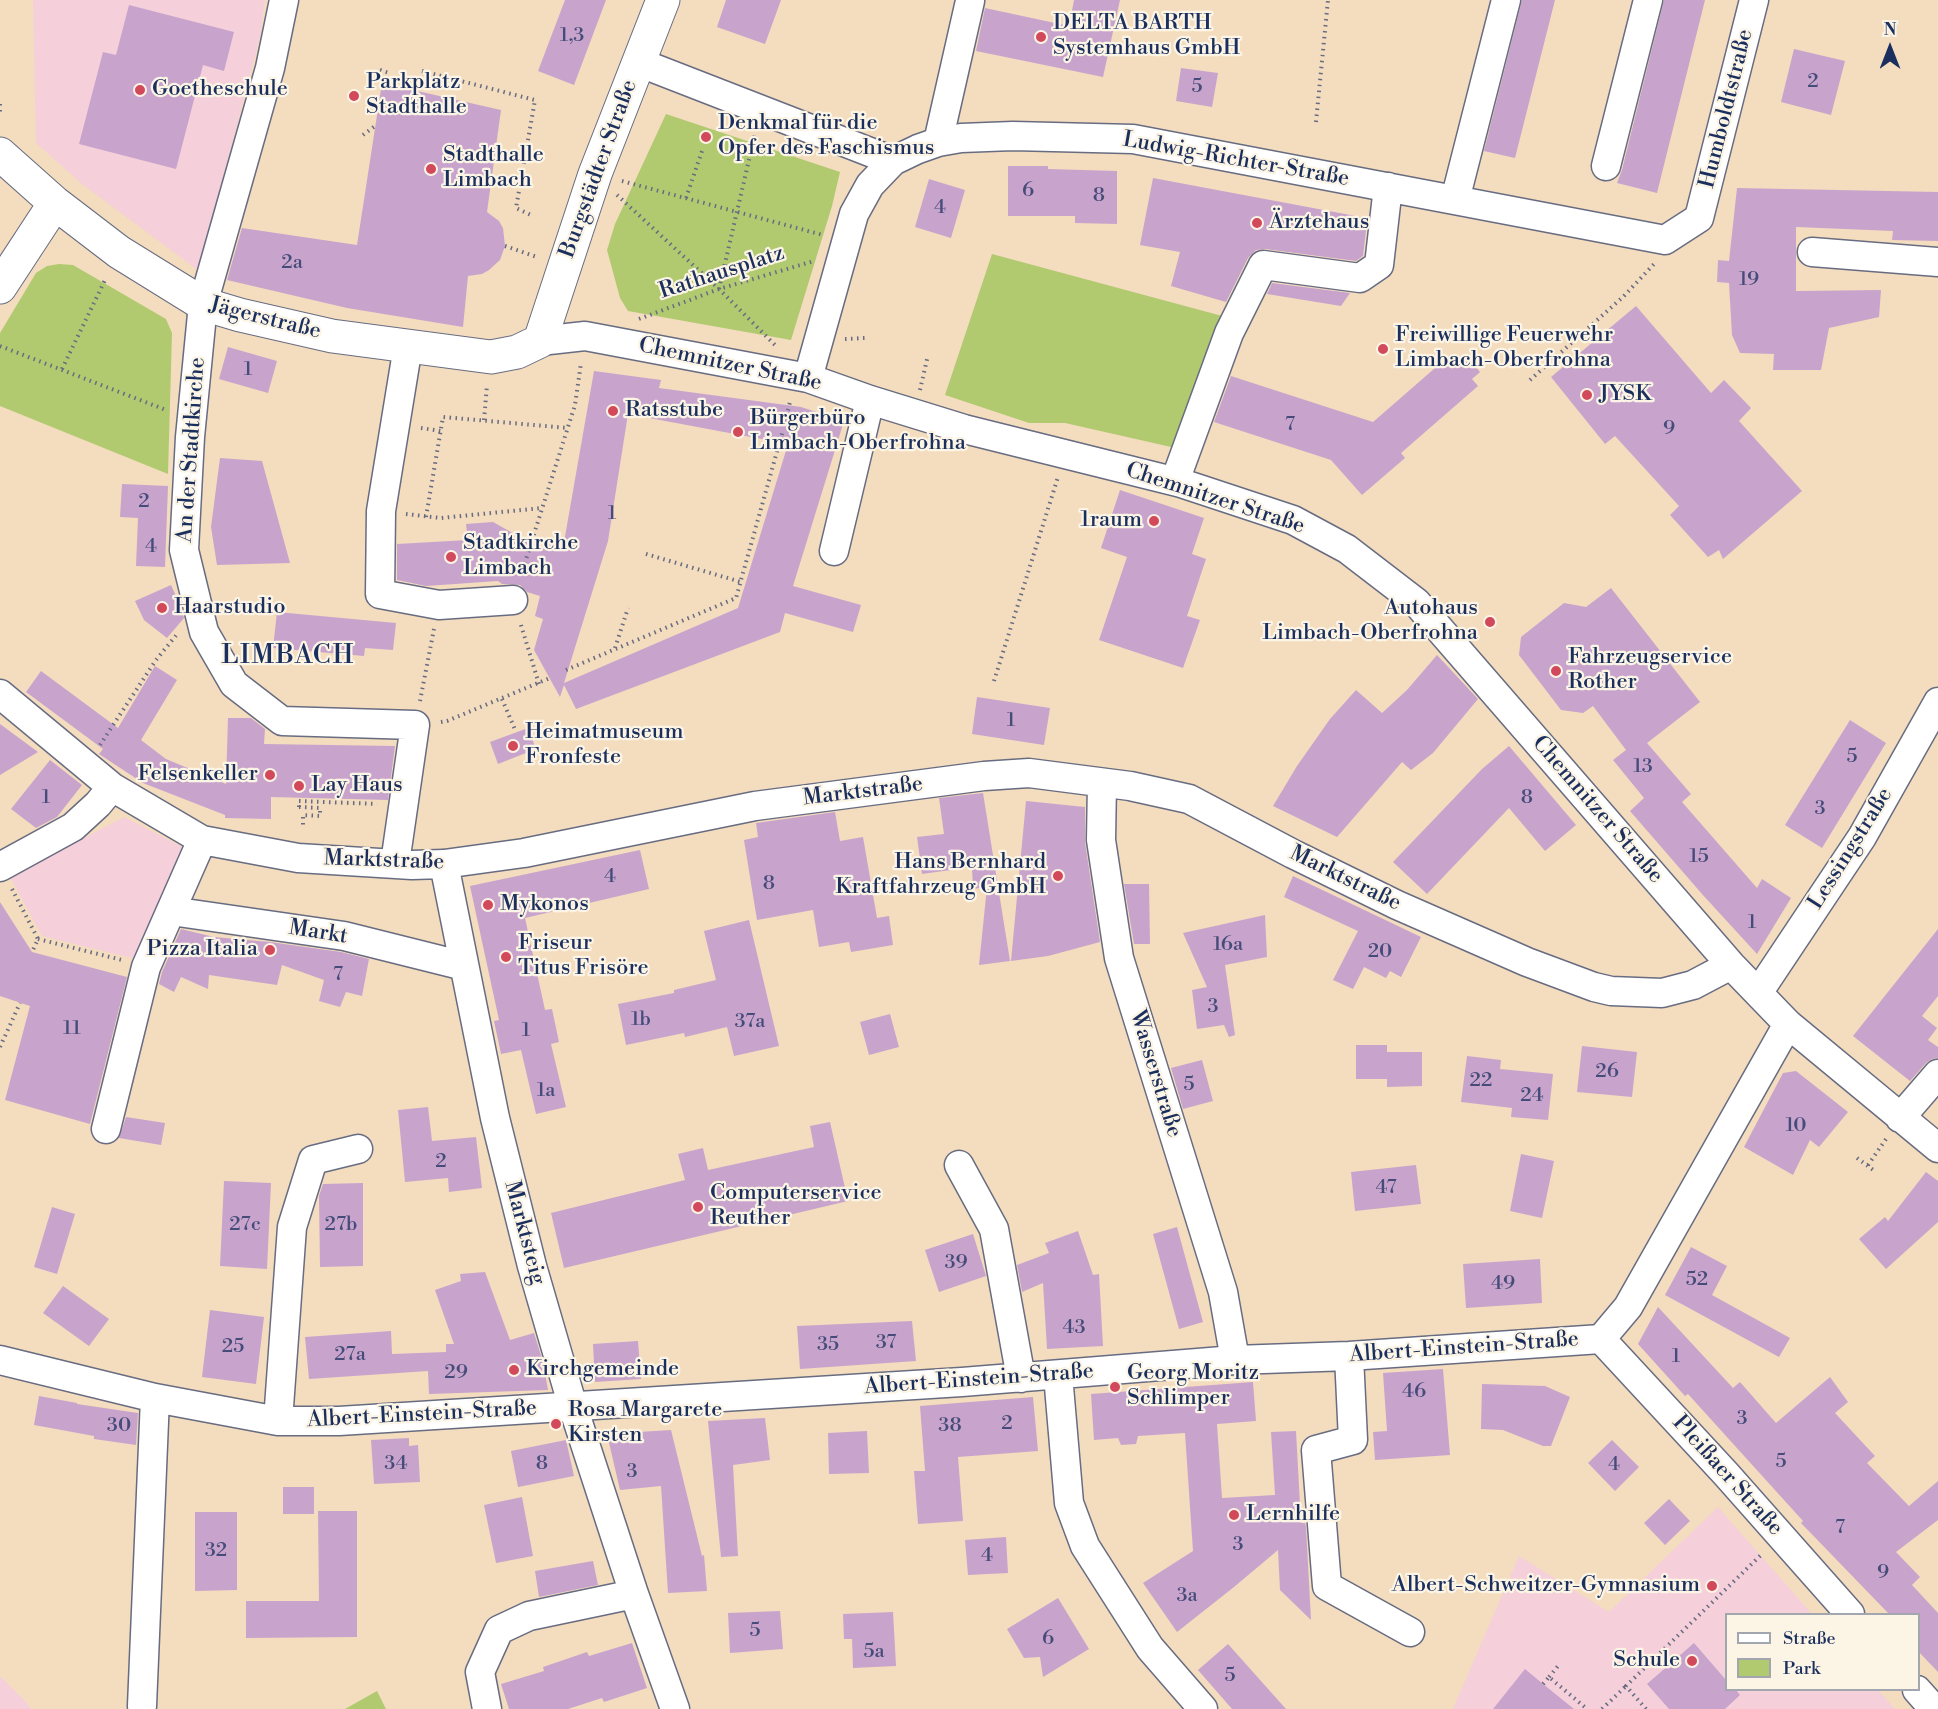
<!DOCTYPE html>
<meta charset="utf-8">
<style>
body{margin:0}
#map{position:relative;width:1938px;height:1709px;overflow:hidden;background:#f4dcbf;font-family:"Libre Bodoni",serif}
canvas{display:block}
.legend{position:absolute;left:1725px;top:1613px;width:195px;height:78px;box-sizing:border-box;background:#fcf5e5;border:2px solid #a2a6af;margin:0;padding:8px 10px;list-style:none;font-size:18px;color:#1b2f5e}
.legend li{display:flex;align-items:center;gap:12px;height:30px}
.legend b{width:30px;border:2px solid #a2a6af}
.north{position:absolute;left:1860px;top:18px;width:60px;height:60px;-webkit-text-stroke:4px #fcf5e5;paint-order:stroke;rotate:0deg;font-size:16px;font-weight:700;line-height:24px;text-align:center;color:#1b2f5e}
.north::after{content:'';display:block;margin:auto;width:21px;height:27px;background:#1b2f5e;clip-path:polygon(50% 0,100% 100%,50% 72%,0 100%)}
</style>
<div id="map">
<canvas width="1938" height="1709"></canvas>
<ul class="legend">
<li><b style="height:8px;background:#fff"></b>Straße</li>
<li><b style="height:16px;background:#b1ca70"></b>Park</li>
</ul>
<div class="north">N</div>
</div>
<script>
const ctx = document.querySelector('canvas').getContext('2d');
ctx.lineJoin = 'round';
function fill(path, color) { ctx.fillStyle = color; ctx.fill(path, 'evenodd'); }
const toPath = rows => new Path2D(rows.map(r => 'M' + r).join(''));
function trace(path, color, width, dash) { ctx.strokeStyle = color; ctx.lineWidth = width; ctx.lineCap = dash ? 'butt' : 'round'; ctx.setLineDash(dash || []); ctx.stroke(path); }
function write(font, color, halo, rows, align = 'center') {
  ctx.font = font + ' "Libre Bodoni",serif'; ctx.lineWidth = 4.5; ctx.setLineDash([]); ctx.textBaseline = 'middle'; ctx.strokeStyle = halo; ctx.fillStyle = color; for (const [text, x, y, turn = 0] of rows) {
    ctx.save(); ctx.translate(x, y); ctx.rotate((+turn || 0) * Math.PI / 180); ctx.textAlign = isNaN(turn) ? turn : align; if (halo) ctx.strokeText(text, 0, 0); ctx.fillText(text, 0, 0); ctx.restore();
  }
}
const built = toPath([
 [33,0,265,0,260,37,199,271,82,184,36,143],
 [124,817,196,854,140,960,42,936,10,877],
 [1718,1507,1812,1614,1726,1614,1726,1690,1878,1690,1895,1709,1453,1709,1519,1556,1609,1612],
 [0,1676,26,1702,31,1709,0,1709]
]);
const green = toPath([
 [666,114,840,172,832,206,791,340,628,311,620,298,607,250,615,224],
 [992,254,1226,317,1180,449,1065,423,1029,423,945,395],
 [59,264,73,265,166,319,172,333,168,474,0,406,0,333,36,273,47,266],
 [377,1691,386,1709,345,1709]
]);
const building = toPath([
 [565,0,606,0,574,85,538,71],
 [726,0,781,0,765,44,717,27],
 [1074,0,1120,0,1103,77,976,51,985,8,1069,26],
 [1522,0,1555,0,1515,158,1484,151],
 [1664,0,1705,0,1657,193,1617,183,1622,170],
 [129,5,234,32,224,71,203,65,176,169,79,144,103,52,116,55],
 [1794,49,1845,61,1831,115,1781,102],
 [1181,68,1218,73,1212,107,1176,101],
 [382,83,501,110,487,212,499,221,503,228,505,246,500,260,489,270,482,274,468,276,463,327,347,308,227,280,242,228,357,245],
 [1008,166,1048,166,1048,169,1117,171,1117,224,1075,223,1075,216,1008,216],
 [1153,178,1361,217,1367,222,1363,256,1356,261,1265,249,1256,250,1248,258,1226,302,1171,286,1180,252,1140,245],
 [929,179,965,190,951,238,915,227],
 [1737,188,1938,192,1938,241,1892,240,1893,231,1796,227,1796,291,1881,290,1879,317,1829,328,1821,370,1773,370,1774,354,1740,353,1732,335,1729,283,1717,282,1718,260,1729,261],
 [1272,283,1350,293,1341,306,1267,294],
 [1636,306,1711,393,1724,380,1751,408,1739,421,1802,491,1723,559,1719,550,1708,557,1670,515,1679,506,1615,436,1605,444,1551,377],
 [228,347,277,361,268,393,219,379],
 [1450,355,1458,363,1467,356,1480,372,1472,379,1478,386,1401,453,1405,458,1362,495,1331,460,1214,422,1231,376,1373,422],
 [594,371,661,380,659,388,801,407,844,421,793,586,861,605,853,632,785,613,780,632,576,709,564,685,560,697,534,650,543,619,535,616,540,596,527,592,520,585,502,584,498,581,426,586,397,580,397,544,468,540,466,524,493,522,543,550,545,543,563,548],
 [628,414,788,444,738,608,564,683,608,541],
 [220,458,262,461,290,563,217,565,211,527],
 [122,484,168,486,165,567,136,566,138,518,120,517],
 [1120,490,1204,518,1192,554,1206,559,1187,616,1200,620,1183,668,1099,640,1127,557,1101,548],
 [171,585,181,607,184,618,167,638,144,620,135,601],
 [1611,588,1700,702,1647,743,1691,794,1682,802,1757,888,1762,879,1791,898,1757,954,1702,894,1630,811,1644,798,1613,760,1626,750,1593,706,1583,713,1561,710,1519,655,1521,637,1564,603,1586,607],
 [277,612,396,623,393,650,365,648,364,656,273,648],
 [1437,655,1478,699,1433,753,1411,770,1402,762,1337,837,1273,806,1297,766,1330,719,1356,690,1382,713,1407,690],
 [155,666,177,680,141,740,166,759,226,784,228,718,251,718,265,729,264,744,395,746,388,800,271,797,271,819,225,818,225,815,143,783,99,754,103,749,26,692,41,671,118,728],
 [977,697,1050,708,1044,745,972,734],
 [1850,720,1886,743,1822,848,1785,825],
 [0,724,38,752,0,775],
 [528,728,536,749,498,764,490,742],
 [1509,746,1576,825,1545,851,1509,808,1427,894,1393,862,1482,769],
 [50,760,82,785,57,817,36,828,11,809],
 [983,793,1010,961,979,965,987,887,973,889,972,867,922,874,917,837,944,834,939,798],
 [1026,801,1085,807,1085,842,1100,942,1048,956,1011,961],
 [835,812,840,841,863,837,877,918,889,916,893,945,851,952,849,942,819,947,813,910,757,920,744,840,758,837,756,823],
 [640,850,649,889,525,918,545,1010,552,1009,559,1042,551,1044,566,1107,536,1114,521,1050,501,1054,494,1021,499,1020,470,886],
 [1293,876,1421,937,1401,977,1390,971,1386,978,1364,967,1353,989,1333,980,1358,931,1284,897],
 [1124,884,1149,884,1150,944,1134,944],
 [0,902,32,952,127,977,90,1124,5,1100,30,1006,0,996],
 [1265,915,1267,957,1225,965,1235,1035,1229,1037,1224,1025,1197,1029,1192,990,1207,987,1183,933],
 [749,920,779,1046,734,1056,727,1027,685,1037,684,1033,626,1045,618,1004,674,993,674,990,716,980,704,931],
 [181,929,214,937,270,942,341,952,369,959,362,996,346,992,340,1007,319,1001,324,980,282,965,277,985,209,975,208,989,181,977,174,992,159,984,162,972],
 [1938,929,1938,996,1922,1016,1937,1028,1928,1040,1938,1047,1938,1058,1932,1059,1926,1063,1910,1081,1853,1036],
 [890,1014,899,1047,869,1055,860,1022],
 [1356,1045,1387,1045,1387,1052,1422,1052,1422,1086,1387,1087,1387,1079,1356,1079],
 [1582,1046,1637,1052,1632,1097,1577,1092],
 [1467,1056,1501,1060,1500,1069,1553,1074,1548,1120,1511,1117,1512,1108,1461,1102],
 [1202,1060,1213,1101,1183,1109,1171,1068],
 [1796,1071,1848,1112,1819,1147,1810,1140,1793,1175,1744,1147,1783,1073],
 [428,1107,432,1141,476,1137,482,1188,449,1192,448,1178,405,1182,398,1110],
 [126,1117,165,1123,161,1145,119,1138],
 [830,1122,848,1201,564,1268,551,1213,685,1180,678,1154,703,1148,708,1170,814,1147,810,1126],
 [1521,1154,1554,1161,1542,1218,1510,1211],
 [1416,1165,1421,1204,1355,1211,1351,1172],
 [1926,1172,1938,1181,1938,1222,1886,1269,1859,1239,1885,1217,1888,1221],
 [224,1181,271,1183,267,1269,220,1266],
 [363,1183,363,1266,320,1267,319,1196,323,1184],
 [52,1207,75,1214,57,1274,34,1267],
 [1177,1227,1203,1322,1179,1329,1153,1234],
 [1078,1231,1093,1275,1099,1274,1103,1346,1047,1349,1043,1283,1022,1292,1017,1265,1049,1253,1045,1243],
 [973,1234,986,1276,939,1292,925,1250],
 [1691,1247,1727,1266,1712,1295,1790,1338,1779,1357,1665,1295],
 [1540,1259,1542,1303,1466,1308,1463,1264],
 [485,1272,510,1340,534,1333,543,1362,548,1390,429,1394,428,1371,309,1379,305,1337,391,1331,392,1354,446,1352,446,1344,454,1344,435,1290,461,1281,460,1274],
 [63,1286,109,1319,89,1346,43,1313],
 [1658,1307,1733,1388,1740,1382,1776,1423,1830,1377,1848,1402,1835,1413,1875,1456,1867,1463,1909,1506,1938,1481,1938,1520,1896,1552,1920,1577,1912,1585,1938,1613,1938,1672,1918,1651,1918,1614,1889,1614,1801,1523,1803,1521,1688,1394,1685,1396,1638,1344],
 [210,1310,264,1317,256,1384,202,1377],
 [912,1321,916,1361,800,1369,797,1326],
 [638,1341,641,1379,595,1382,593,1344],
 [1443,1369,1450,1455,1375,1460,1373,1432,1387,1431,1383,1373],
 [1253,1382,1256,1421,1217,1424,1222,1498,1275,1495,1271,1432,1296,1431,1301,1523,1305,1523,1306,1527,1311,1620,1280,1590,1278,1550,1234,1587,1177,1632,1143,1583,1193,1551,1185,1433,1138,1436,1136,1444,1121,1445,1118,1438,1094,1440,1091,1394],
 [1482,1384,1545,1386,1570,1397,1551,1446,1543,1446,1503,1430,1481,1429],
 [39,1396,77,1403,77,1404,138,1413,136,1445,94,1439,94,1436,34,1425],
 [1033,1397,1038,1451,958,1457,963,1521,918,1524,914,1471,925,1471,920,1406],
 [765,1418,770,1460,733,1465,738,1556,721,1557,708,1421],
 [671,1430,702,1556,704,1555,707,1591,668,1593,661,1486,620,1490,607,1434],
 [867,1431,869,1473,829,1474,828,1433],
 [409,1438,409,1446,418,1445,420,1482,374,1484,371,1440],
 [566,1440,574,1476,518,1487,511,1451],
 [1612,1440,1639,1467,1615,1491,1588,1463],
 [283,1487,314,1487,314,1514,283,1514],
 [522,1497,533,1556,496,1563,484,1505],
 [1669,1499,1690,1521,1665,1545,1644,1523],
 [318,1511,357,1511,357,1637,246,1638,246,1601,319,1601],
 [195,1512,237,1512,237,1590,195,1591],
 [1006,1537,1008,1573,968,1575,965,1540],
 [593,1561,598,1585,539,1597,535,1571],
 [1058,1598,1089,1649,1043,1677,1040,1657,1024,1658,1007,1629],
 [780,1611,783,1649,730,1653,728,1613],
 [893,1612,896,1666,853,1668,852,1639,844,1639,843,1614],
 [632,1643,647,1688,604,1702,602,1698,568,1709,509,1709,501,1684,544,1671,543,1667,587,1652,589,1656],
 [1694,1643,1726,1680,1726,1689,1735,1689,1740,1695,1725,1709,1669,1709,1647,1684],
 [1228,1644,1261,1681,1286,1709,1232,1709,1198,1670],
 [1525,1669,1543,1684,1574,1709,1493,1709]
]);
const path = toPath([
 [380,70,389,73],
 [422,71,535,100,516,208,533,216],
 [0,104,0,113],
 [1316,122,1328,0],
 [363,135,375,126],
 [622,181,823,235],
 [617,195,719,289,775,345],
 [686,198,702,151],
 [505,246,537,257],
 [719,289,755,134],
 [639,319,719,289,814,261],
 [845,339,865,338],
 [0,346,166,410],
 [62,369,106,278],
 [1530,380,1623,297,1654,264],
 [920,390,928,355],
 [484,420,487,385],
 [785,422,790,402],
 [421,428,441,431],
 [406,514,441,518,542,508],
 [426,517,443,417,568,428],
 [646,554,741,582],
 [521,575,575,405,581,363],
 [521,625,539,684],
 [615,648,628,608],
 [566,670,736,598,783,430],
 [994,681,1058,477],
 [502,699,516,732],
 [420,701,434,629],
 [441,722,447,721,550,678],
 [100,745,156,660,178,633],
 [299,807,299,801,377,804],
 [299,807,320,808,320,816,303,815,303,829],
 [12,889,38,939,32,952],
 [38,939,122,960],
 [0,1047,20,1003],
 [1857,1158,1876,1172],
 [1868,1165,1886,1139],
 [1549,1677,1558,1666],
 [1543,1684,1549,1677,1587,1709],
 [1602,1709,1626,1686],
 [1646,1709,1626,1686,1763,1553]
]);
const minor = toPath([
 [284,0,270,68,203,304,190,437,184,550,204,632,234,684,282,721,415,725,395,863],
 [638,62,893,161],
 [938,142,970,1],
 [1606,166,1648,0],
 [1455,200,1506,0],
 [1812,252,1938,262],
 [540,341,585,336,808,378,870,400,964,429,1181,483,1293,520,1347,549,1416,602,1731,965,1788,1024,1938,1148],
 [408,346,381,511,380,594,439,605,513,600],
 [808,378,854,214,870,185,893,161,918,149,938,142,961,138,1013,136,1133,139,1665,240,1699,218,1754,0],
 [1175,481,1229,333,1263,265,1360,278,1379,265,1388,187],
 [834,551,870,400],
 [0,694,112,787,202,840,298,858,412,865,444,864,524,853,755,806,984,776,1029,773,1130,786,1189,799,1293,854,1397,905,1527,962,1594,987,1611,991,1662,993,1693,985,1731,965],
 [1102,783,1101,840,1119,958,1223,1292,1235,1360],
 [444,864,495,1118,532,1266,573,1407,634,1594,675,1709],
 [0,867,73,827,98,804,112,787],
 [171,911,344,936,464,966],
 [1758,993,1862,837,1938,702],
 [1900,1118,1938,1074],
 [106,1129,146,967,202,840],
 [959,1165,994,1229,1021,1378],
 [1601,1339,1726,1474,1850,1614],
 [1349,1356,1353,1440,1316,1450,1327,1586,1410,1632],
 [0,1360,155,1398,278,1421,339,1421,962,1382,1235,1360,1349,1356,1601,1339,1628,1307,1788,1024],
 [1058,1375,1069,1503,1085,1546,1150,1648,1203,1709],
 [278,1421,292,1227,313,1160,358,1149],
 [1917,1690,1934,1709],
 [142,1706,155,1398],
 [487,1709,480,1672,499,1630,529,1616,634,1594]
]);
const major = toPath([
 [0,154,55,203,119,252,203,304,240,315,332,336,491,357,517,352,540,341,595,174,663,0],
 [0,287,55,203]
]);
const markers = [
 [1041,37,6,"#d1495b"],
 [140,90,6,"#d1495b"],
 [354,96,6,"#d1495b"],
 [706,137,6,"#d1495b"],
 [431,169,6,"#d1495b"],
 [1257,223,6,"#d1495b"],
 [1383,349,6,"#d1495b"],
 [1587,395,6,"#d1495b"],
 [613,411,6,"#d1495b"],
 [738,432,6,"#d1495b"],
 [1154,521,6,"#d1495b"],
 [451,557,6,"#d1495b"],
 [162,608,6,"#d1495b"],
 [1490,622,6,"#d1495b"],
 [1556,671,6,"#d1495b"],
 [513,746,6,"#d1495b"],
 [270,775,6,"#d1495b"],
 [299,786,6,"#d1495b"],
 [1058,876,6,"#d1495b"],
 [488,905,6,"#d1495b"],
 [270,950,6,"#d1495b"],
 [506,957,6,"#d1495b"],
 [698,1207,6,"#d1495b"],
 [514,1370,6,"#d1495b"],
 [1115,1387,6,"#d1495b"],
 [556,1424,6,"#d1495b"],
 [1234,1515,6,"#d1495b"],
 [1712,1586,6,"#d1495b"],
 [1692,1661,6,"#d1495b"]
];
const numberNames = [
 ["1,3",572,36],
 ["2",1813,82],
 ["5",1197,87],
 ["6",1028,191],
 ["8",1099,196],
 ["4",940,208],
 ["2a",292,263],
 ["19",1749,280],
 ["1",248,370],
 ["7",1290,425],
 ["9",1669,429],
 ["2",144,502],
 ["1",612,514],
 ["4",151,547],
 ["1",1011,721],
 ["5",1852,757],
 ["13",1643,767],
 ["1",46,798],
 ["8",1527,798],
 ["3",1820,809],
 ["15",1699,857],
 ["4",610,877],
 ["8",769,884],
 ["1",1752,923],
 ["16a",1228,945],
 ["20",1380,952],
 ["7",338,975],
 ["3",1213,1007],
 ["1b",641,1020],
 ["37a",750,1022],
 ["11",72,1029],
 ["1",526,1031],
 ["26",1607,1072],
 ["22",1481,1081],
 ["5",1189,1085],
 ["1a",546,1091],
 ["24",1532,1096],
 ["10",1796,1126],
 ["2",441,1162],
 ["47",1386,1188],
 ["27c",245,1225],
 ["27b",341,1225],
 ["39",956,1263],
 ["52",1697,1280],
 ["49",1503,1284],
 ["43",1074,1328],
 ["37",886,1343],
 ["35",828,1345],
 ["25",233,1347],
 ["27a",350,1355],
 ["1",1676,1357],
 ["29",456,1373],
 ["46",1414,1392],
 ["3",1742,1419],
 ["2",1007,1424],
 ["30",119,1426],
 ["38",950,1426],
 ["5",1781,1462],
 ["34",396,1464],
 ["8",542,1464],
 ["4",1614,1465],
 ["3",632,1472],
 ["7",1840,1528],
 ["3",1238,1545],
 ["32",216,1551],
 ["4",987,1556],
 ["9",1883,1573],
 ["3a",1187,1596],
 ["5",755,1631],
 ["6",1048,1639],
 ["5a",874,1652],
 ["5",1230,1676]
];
const poiNames = [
 ["DELTA BARTH",1053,24],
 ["Systemhaus GmbH",1053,49],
 ["Parkplatz",366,83],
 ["Stadthalle",366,108],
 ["Goetheschule",152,90],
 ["Denkmal für die",718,124],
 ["Opfer des Faschismus",718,149],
 ["Stadthalle",443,156],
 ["Limbach",443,181],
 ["Ärztehaus",1269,223],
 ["Freiwillige Feuerwehr",1395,336],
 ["Limbach-Oberfrohna",1395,361],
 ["JYSK",1599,395],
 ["Ratsstube",625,411],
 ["Bürgerbüro",750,419],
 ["Limbach-Oberfrohna",750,444],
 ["1raum",1142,521,"right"],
 ["Stadtkirche",463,544],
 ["Limbach",463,569],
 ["Haarstudio",174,608],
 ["Autohaus",1478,609,"right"],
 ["Limbach-Oberfrohna",1478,634,"right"],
 ["Fahrzeugservice",1568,658],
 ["Rother",1568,683],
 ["Heimatmuseum",525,733],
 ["Fronfeste",525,758],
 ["Felsenkeller",258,775,"right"],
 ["Lay Haus",311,786],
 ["Hans Bernhard",1046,863,"right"],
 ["Kraftfahrzeug GmbH",1046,888,"right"],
 ["Mykonos",500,905],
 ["Friseur",518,944],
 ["Titus Frisöre",518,969],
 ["Pizza Italia",258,950,"right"],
 ["Computerservice",710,1194],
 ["Reuther",710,1219],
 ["Kirchgemeinde",526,1370],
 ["Georg Moritz",1127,1374],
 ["Schlimper",1127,1399],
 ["Rosa Margarete",568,1411],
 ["Kirsten",568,1436],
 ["Lernhilfe",1246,1515],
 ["Albert-Schweitzer-Gymnasium",1700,1586,"right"],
 ["Schule",1680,1661,"right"]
];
const streetNames = [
 ["Humboldtstraße",1727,109,-76],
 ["Ludwig-Richter-Straße",1236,160,10],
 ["Burgstädter Straße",599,169,-70],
 ["Rathausplatz",722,273,-18],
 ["Jägerstraße",265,319,14],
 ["Chemnitzer Straße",730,365,12],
 ["An der Stadtkirche",192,450,-86],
 ["Chemnitzer Straße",1215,499,18],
 ["Marktstraße",863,792,-7],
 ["Chemnitzer Straße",1597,810,49],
 ["Lessingstraße",1851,849,-58],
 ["Marktstraße",384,861,2],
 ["Marktstraße",1345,879,26],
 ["Markt",318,933,9],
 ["Wasserstraße",1155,1074,73],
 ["Marktsteig",524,1233,75],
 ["Albert-Einstein-Straße",1464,1348,-4],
 ["Albert-Einstein-Straße",979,1380,-4],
 ["Albert-Einstein-Straße",422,1415,-3],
 ["Pleißaer Straße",1727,1476,48]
];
const quarterNames = [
 ["LIMBACH",288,657]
];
fill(built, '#f5cfda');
fill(green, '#b1ca70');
fill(building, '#c8a4cc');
trace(minor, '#676c80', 31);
trace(major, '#676c80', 35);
trace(path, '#676c80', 4, [1.5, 4.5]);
trace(minor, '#fff', 28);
trace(major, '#fff', 33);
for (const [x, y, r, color] of markers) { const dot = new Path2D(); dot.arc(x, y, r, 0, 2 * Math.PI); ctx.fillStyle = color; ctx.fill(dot); trace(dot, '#fcf5e5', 2); }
write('20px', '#464c7a', null, numberNames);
write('22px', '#1b2f5e', '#fcf5e5', poiNames, 'left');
write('22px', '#1b2f5e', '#fcf5e5', streetNames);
ctx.letterSpacing = '1.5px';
write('26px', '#1b2f5e', '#fcf5e5', quarterNames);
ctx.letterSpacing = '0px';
</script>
